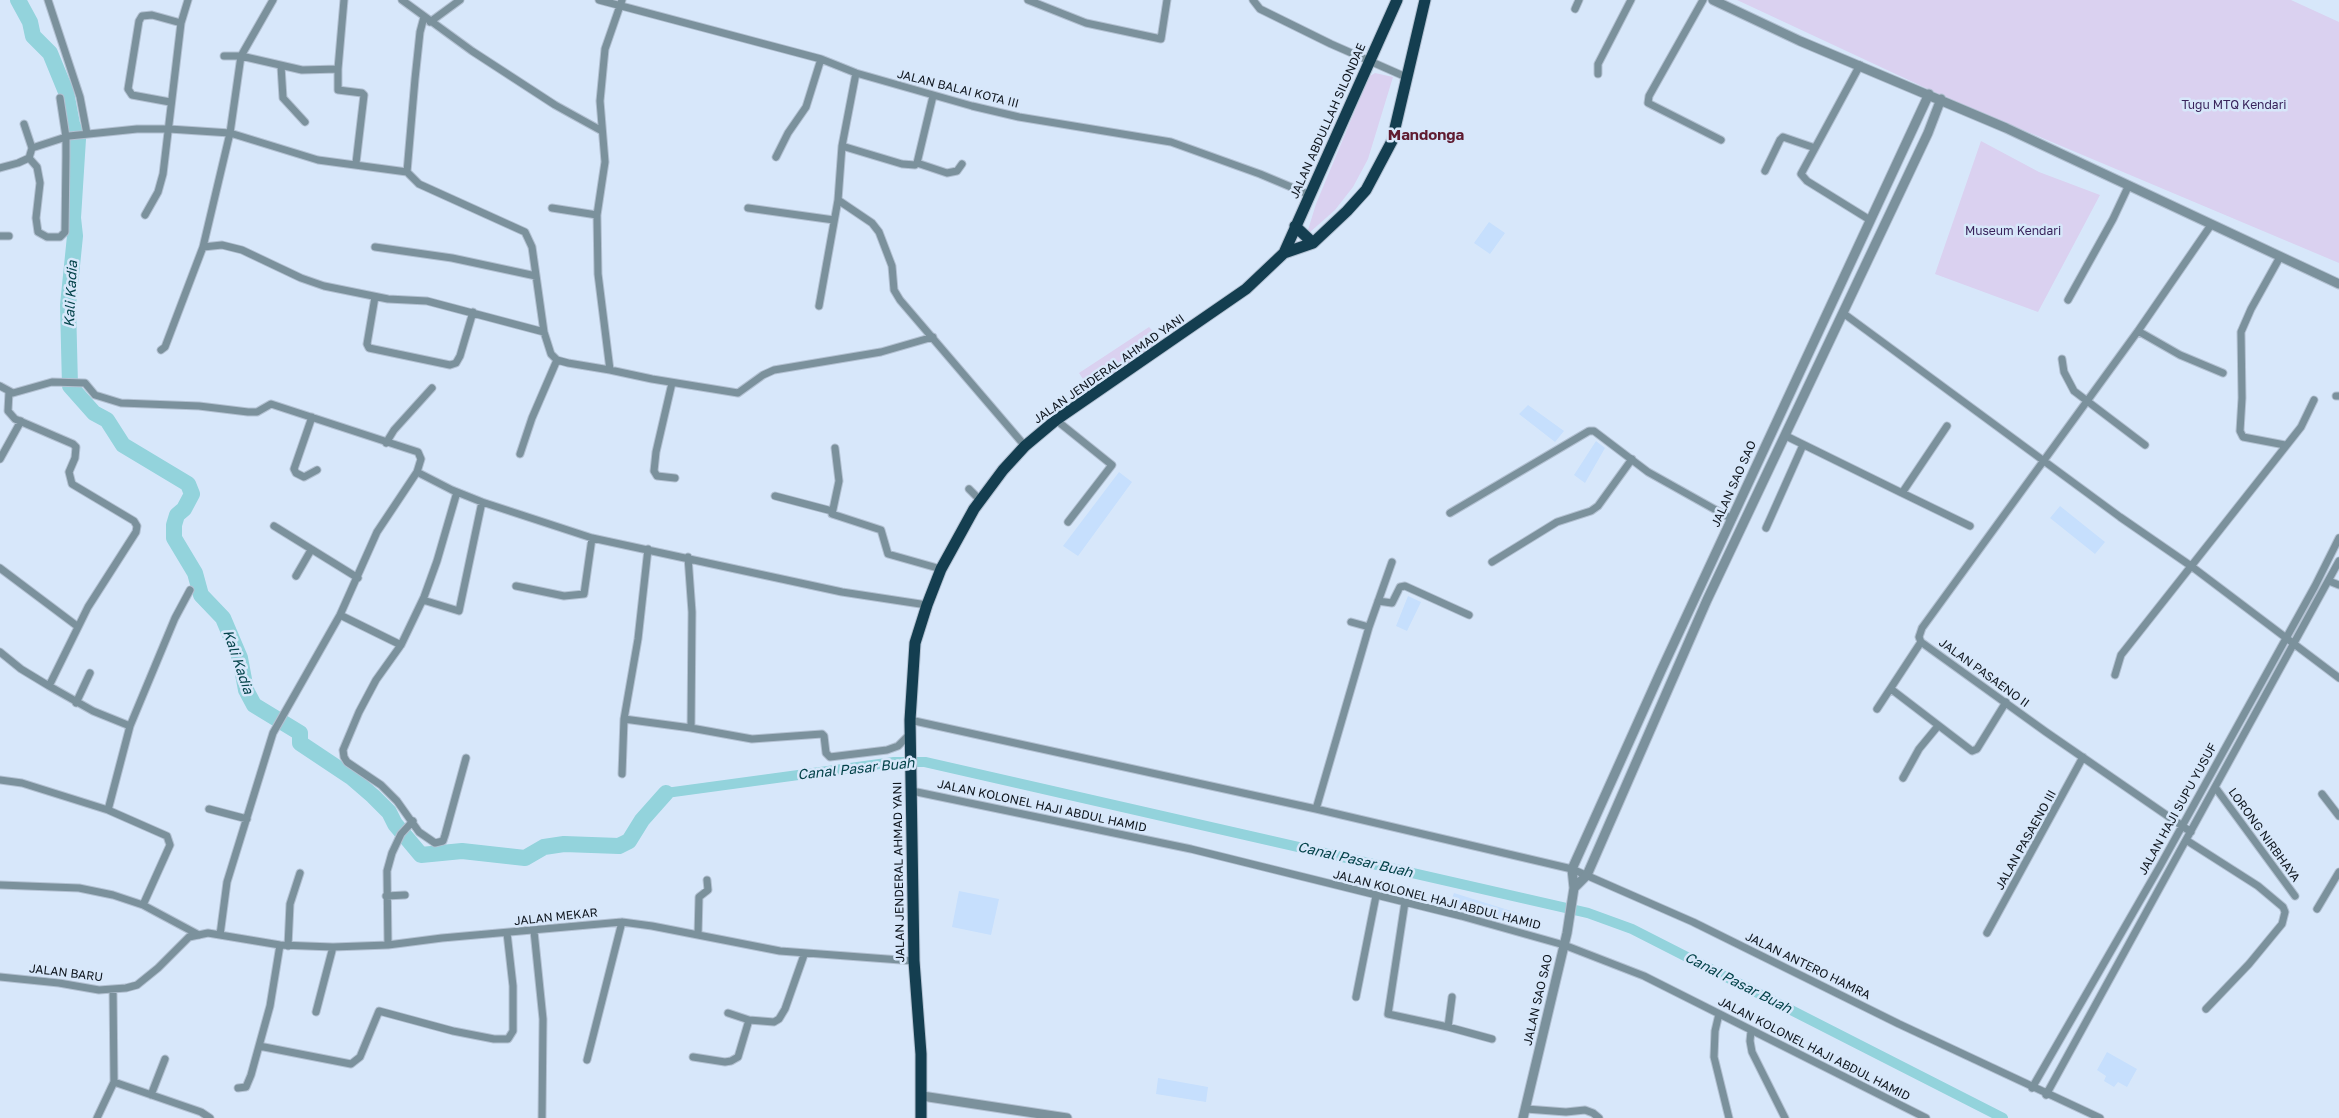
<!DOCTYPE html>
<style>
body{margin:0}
canvas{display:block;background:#d7e7fa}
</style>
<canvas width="2339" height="1118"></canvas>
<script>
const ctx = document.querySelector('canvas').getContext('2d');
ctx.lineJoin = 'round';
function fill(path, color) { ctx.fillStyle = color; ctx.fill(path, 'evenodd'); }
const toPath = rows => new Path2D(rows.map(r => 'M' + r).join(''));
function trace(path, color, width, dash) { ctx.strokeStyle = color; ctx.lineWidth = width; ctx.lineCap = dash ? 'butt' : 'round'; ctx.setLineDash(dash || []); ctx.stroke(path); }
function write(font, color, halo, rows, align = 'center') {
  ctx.font = font + ' "Golos Text",sans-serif'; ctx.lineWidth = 5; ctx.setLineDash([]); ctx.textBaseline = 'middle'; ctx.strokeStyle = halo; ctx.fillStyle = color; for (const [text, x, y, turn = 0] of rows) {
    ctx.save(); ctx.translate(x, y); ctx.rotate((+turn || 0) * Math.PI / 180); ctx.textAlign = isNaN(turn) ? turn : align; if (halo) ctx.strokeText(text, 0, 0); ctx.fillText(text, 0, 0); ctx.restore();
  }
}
const built = toPath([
 [1489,222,1505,233,1490,254,1474,243],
 [1528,405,1564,431,1555,442,1519,414],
 [1596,441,1605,448,1585,483,1574,475],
 [1119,472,1132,482,1078,556,1063,546],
 [2060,506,2105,542,2095,554,2050,518],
 [1408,596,1421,602,1407,631,1396,626],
 [959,891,999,899,991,935,952,927],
 [1454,893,1521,914,1518,925,1450,904],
 [2107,1052,2137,1069,2127,1087,2118,1082,2114,1087,2104,1081,2106,1076,2097,1070],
 [1158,1078,1208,1087,1206,1102,1156,1094]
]);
const green = toPath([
 [1737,0,2291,0,2339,22,2339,263,1945,97],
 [1375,73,1393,77,1368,159,1353,187,1335,210,1309,233,1308,230,1316,204,1363,91,1370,76],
 [1981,141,2039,172,2100,195,2038,312,1935,274],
 [1149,327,1163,342,1091,391,1079,373]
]);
const canal = toPath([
 [666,793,894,762,925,762,1588,913,1632,929,2003,1118]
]);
const river = toPath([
 [18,0,30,22,33,36,50,53,66,92,72,124,78,139,73,218,75,236,68,305,70,386,94,413,107,420,123,445,188,484,192,494,184,509,177,515,174,525,174,538,195,573,201,595,223,618,240,658,246,690,254,705,300,733,300,743,351,777,373,796,389,812,395,824,421,855,462,851,525,858,544,847,564,844,619,846,629,841,642,820,666,793]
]);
const minor = toPath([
 [48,0,80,97,87,134],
 [402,0,472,51,555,105,602,131],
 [599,0,821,59,856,73,972,106,1019,117,1171,142,1260,174,1310,195],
 [622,0,605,49,600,101,605,162,597,215,598,274,610,370,652,379,738,393,763,375,774,370,881,352,933,337],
 [1028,0,1086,23,1161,39,1167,0],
 [1253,0,1260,9,1331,44,1406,77],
 [1703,0,1649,96,1648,103,1721,140],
 [1575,9,1579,0],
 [430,22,460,0],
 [224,56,241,56,302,70,338,69,344,0],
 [1860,65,1801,174,1807,181,1870,220],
 [281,66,283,98,305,122],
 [338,69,338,90,362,93,364,95,356,163],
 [856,73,842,146,838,200,872,223,879,232,892,266,894,290,900,300,1025,446],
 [1598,74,1598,64,1631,0],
 [170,102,132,95,128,89,139,21,142,16,152,15,181,23],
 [24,124,32,148],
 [842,146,902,164,915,165,917,163,933,96],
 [776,157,788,133,806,107,821,59],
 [29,158,37,167,40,183,36,218,38,232,47,237,60,237,65,232,66,156,66,137,60,98],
 [917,163,947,173,957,171,962,164],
 [0,168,18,163,29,158,32,148,69,136,137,129,169,129,230,133,318,160,407,172,415,79,420,32,424,17],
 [1765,171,1780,140,1783,137,1815,148],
 [407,172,419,184,525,232,532,247,544,332,551,354,557,360,568,363,610,370],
 [552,208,597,215],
 [748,208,834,220],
 [145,215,158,192,163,174,181,23,188,0],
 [0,236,9,236],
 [203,247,222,245,242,250,301,278,324,286,388,299,427,301,544,332],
 [375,247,452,258,536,276],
 [2280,257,2251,309,2241,332,2242,398,2240,431,2243,437,2285,445],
 [375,297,367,344,369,348,450,365,456,363,460,356,473,312],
 [2068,300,2113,219,2128,187],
 [819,306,838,200],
 [1843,313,2120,517,2191,566,2339,678],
 [2138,331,2180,355,2223,373],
 [161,350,165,347,203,247,230,133,241,56,273,0],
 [2062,359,2064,372,2074,391,2145,445],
 [672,383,656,452,654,471,657,476,675,478],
 [0,386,13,393,52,382,85,383,95,395,121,403,199,406,248,412,257,412,271,404,418,452,421,459,417,472,452,490,482,502,592,538,842,592,927,605],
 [9,392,8,411,15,419,73,444,76,447,75,458,69,472,72,484,134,521,137,526,136,532,88,607,49,686,93,711,130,726,108,810,167,836,170,845,143,905],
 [2336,396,2339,396],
 [312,417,294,469,296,473,304,477,317,470],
 [1056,420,1112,465,1068,522],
 [1786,436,1902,493,1947,426],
 [386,443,394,430,432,388],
 [835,448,839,481,832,514,881,530,888,554,941,569],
 [520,454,532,418,557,360],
 [0,459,21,421],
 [969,489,980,500],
 [1902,493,1970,526],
 [775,496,832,511],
 [1450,513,1589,431,1594,431,1648,472,1732,519],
 [274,526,358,578],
 [1766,528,1803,445],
 [648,549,638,639,624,719,691,728,692,612,688,557],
 [1492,562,1557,522,1591,511,1598,506,1632,459],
 [0,568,77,626],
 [296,576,311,550],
 [2329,581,2339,585],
 [516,586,564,596,584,594,592,538],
 [423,600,459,611,482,502],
 [1378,601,1392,603,1400,587,1405,586,1469,615],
 [340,615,401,645,424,597,437,561,457,492],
 [1351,622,1369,627],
 [401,645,376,680,359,712,343,750,344,757,347,762,381,785,397,801,419,832,435,843,443,841,445,835,466,758],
 [0,652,21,669,49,686],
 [2115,675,2121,655,2301,427,2314,400],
 [1891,689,1972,751,1977,749,2006,702],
 [76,703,90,673],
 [1877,709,1921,642],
 [910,720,1316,809,1572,869,1693,922,1899,1024,2100,1118],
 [130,726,175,618,190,590],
 [691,728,752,739,822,734,824,736,826,753,830,757,887,750,898,746,910,734],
 [622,774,624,719],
 [1903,778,1919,749,1938,726],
 [0,780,22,783,108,810],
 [2215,787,2295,896],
 [912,791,1191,849,1461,916,1564,945,1644,976,1926,1118],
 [2322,794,2339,816],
 [209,809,247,819],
 [1316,809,1369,627,1392,562],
 [2191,832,2046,732,1921,642,1919,637,1922,628,2138,331,2211,225],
 [2186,840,2258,886,2283,907,2285,912,2282,924,2249,964,2206,1009],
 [0,885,79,888,113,895,143,905,199,935],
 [386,896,405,895],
 [1405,902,1388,1014,1448,1027,1492,1039],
 [2317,909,2339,872],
 [534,931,543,1019,542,1118],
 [1987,933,2083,757],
 [220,935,227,882,273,733,340,615,377,532,417,472],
 [698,935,699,897,708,890,707,880],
 [388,945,387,871,392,853,401,834,413,821],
 [288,946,290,904,300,873],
 [0,977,59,983,99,990,126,988,137,985,158,968,189,937,208,933,280,945,333,947,388,945,442,938,622,922,652,926,780,951,914,961],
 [1356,997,1376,896],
 [316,1012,333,947],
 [728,1013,749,1020],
 [1719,1014,1715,1031,1714,1057,1729,1118],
 [1448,1027,1452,997],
 [1751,1031,1750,1041,1752,1052,1785,1118],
 [259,1046,351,1064,360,1057,379,1011,453,1031,494,1039,508,1039,513,1031,513,986,507,933],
 [693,1057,725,1062,731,1061,738,1057,749,1020,774,1022,779,1019,785,1009,804,955],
 [587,1060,622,922],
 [114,1082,201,1112,210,1118],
 [238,1088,246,1087,251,1075,270,1006,280,945],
 [2032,1088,2160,866,2315,586,2339,538],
 [151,1095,165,1059],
 [2046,1095,2339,561],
 [1526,1109,1566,1112,1585,1110,1593,1113,1599,1118],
 [97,1118,114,1082,113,989]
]);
const tertiary = toPath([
 [1713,0,1800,41,2006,128,2339,284],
 [1574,888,1587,875,1707,600,1928,133,1941,99],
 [922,1096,1067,1118],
 [1523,1118,1567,933,1574,888,1572,869,1661,671,1929,94]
]);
const trunk = toPath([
 [1295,226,1313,243],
 [1284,253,1397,0],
 [921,1118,921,1054,914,961,910,720,915,643,927,605,941,569,974,509,1003,470,1025,446,1056,420,1246,289,1284,253,1313,243,1347,211,1366,190,1392,141,1425,0]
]);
const streetNames = [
 ["JALAN BALAI KOTA III",958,89,14],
 ["JALAN ABDULLAH SILONDAE",1328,121,-66],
 ["JALAN JENDERAL AHMAD YANI",1109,369,-35],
 ["JALAN SAO SAO",1734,484,-66],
 ["JALAN PASAENO II",1984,673,36],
 ["JALAN KOLONEL HAJI ABDUL HAMID",1042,806,12],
 ["JALAN HAJI SUPU YUSUF",2178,809,-61],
 ["LORONG NIRBHAYA",2264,835,54],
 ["JALAN PASAENO III",2026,840,-61],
 ["JALAN JENDERAL AHMAD YANI",899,872,-91],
 ["JALAN KOLONEL HAJI ABDUL HAMID",1437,900,14],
 ["JALAN MEKAR",556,917,-6],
 ["JALAN ANTERO HAMRA",1808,966,26],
 ["JALAN BARU",66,973,7],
 ["JALAN SAO SAO",1538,1000,-77],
 ["JALAN KOLONEL HAJI ABDUL HAMID",1814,1049,27]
];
const parkNames = [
 ["Tugu MTQ Kendari",2234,105],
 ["Museum Kendari",2013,231]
];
const waterNames = [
 ["Kali Kadia",71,294,-87],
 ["Kali Kadia",238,662,71],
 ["Canal Pasar Buah",856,769,-6],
 ["Canal Pasar Buah",1355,860,13],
 ["Canal Pasar Buah",1738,983,27]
];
const quarterNames = [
 ["Mandonga",1426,135]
];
fill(built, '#c6dffd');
fill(green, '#dad1f0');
trace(canal, '#93d3dc', 10);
trace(river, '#93d3dc', 16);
trace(minor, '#b3c1d2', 9);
trace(tertiary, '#b3c1d2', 11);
trace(trunk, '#b3c1d2', 13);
trace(minor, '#7b919c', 7);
trace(tertiary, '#7b919c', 9);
trace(trunk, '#143e50', 11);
write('12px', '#0f161e', '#d7e7fa', streetNames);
write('12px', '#38235b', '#d7e7fa', parkNames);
write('italic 14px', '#04434a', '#d7e7fa', waterNames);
write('bold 15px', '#5f1b30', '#d7e7fa', quarterNames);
</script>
